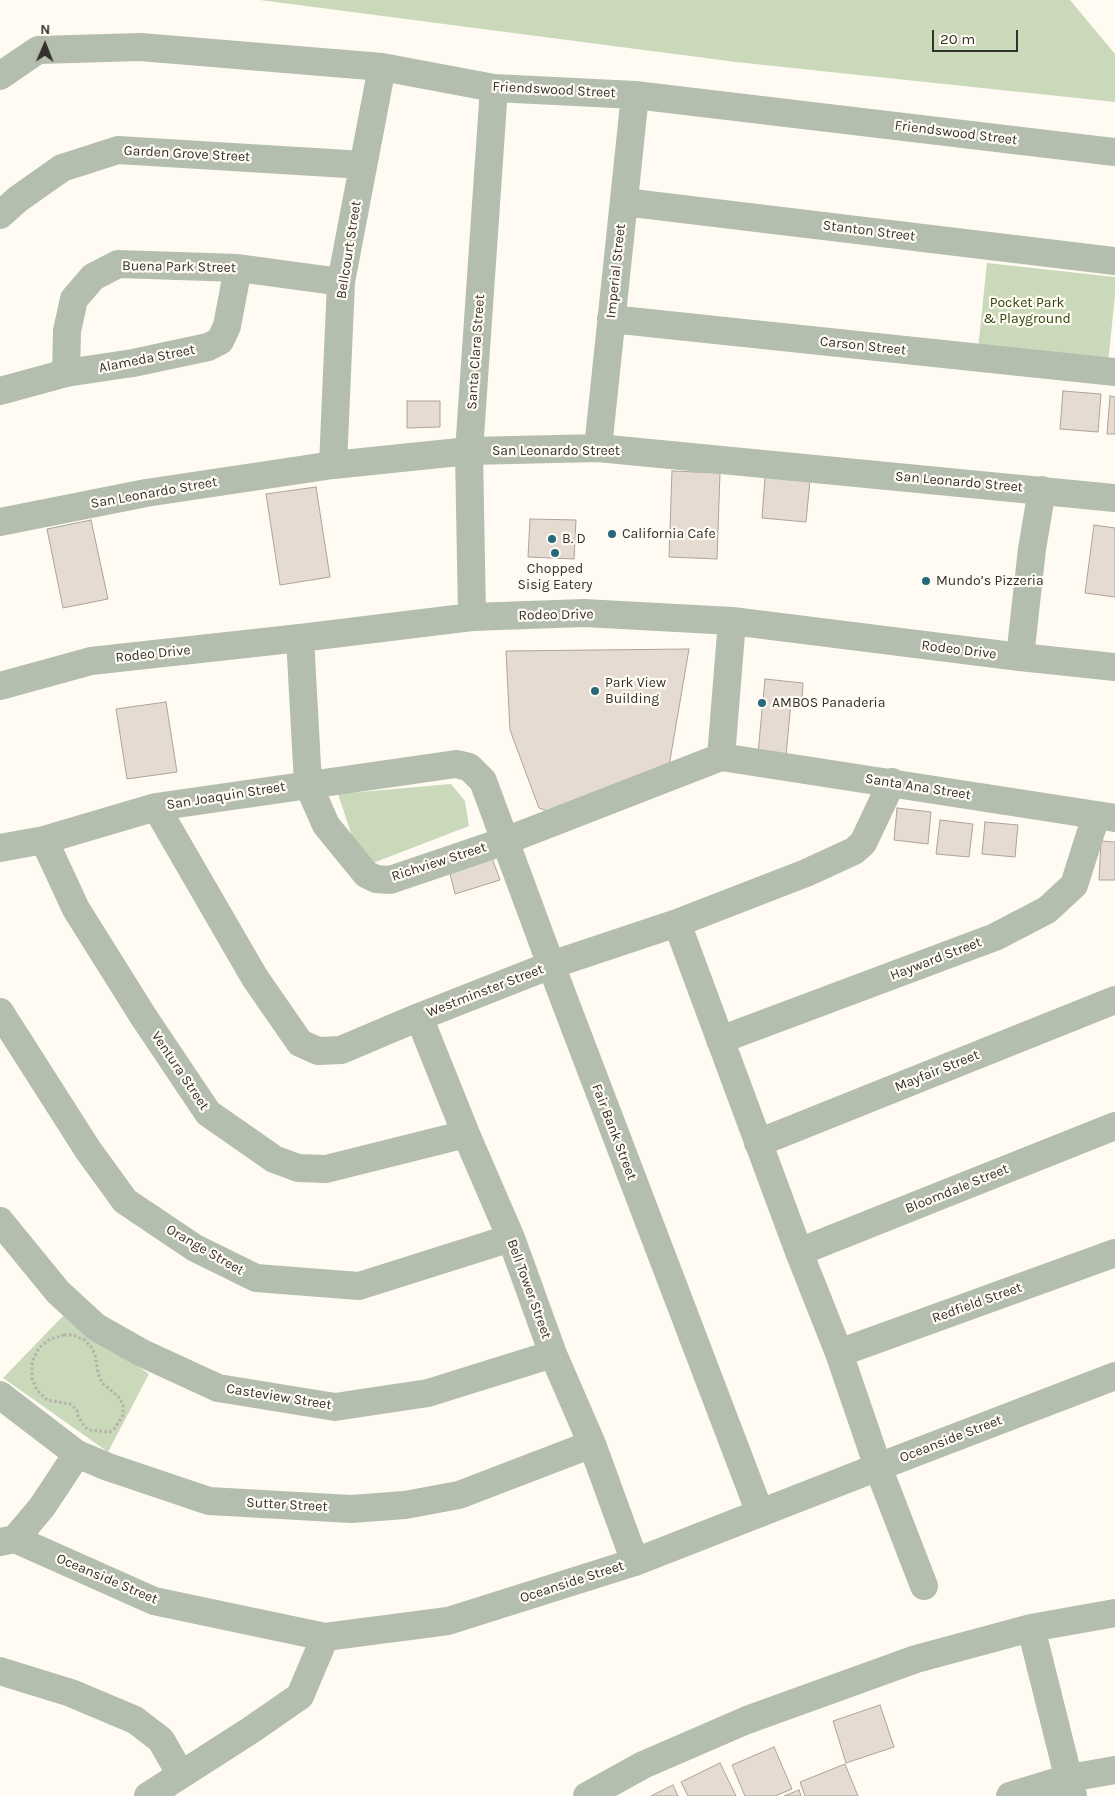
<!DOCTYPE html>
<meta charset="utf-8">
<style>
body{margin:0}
#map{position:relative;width:1115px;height:1796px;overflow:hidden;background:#fffbf3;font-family:Karla,sans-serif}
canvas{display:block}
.north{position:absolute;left:20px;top:20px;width:50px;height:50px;-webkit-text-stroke:4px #fffbf3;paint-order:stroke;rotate:1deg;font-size:14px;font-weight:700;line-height:20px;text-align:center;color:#34312c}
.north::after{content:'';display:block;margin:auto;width:18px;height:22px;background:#34312c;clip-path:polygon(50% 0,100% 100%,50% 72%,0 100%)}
.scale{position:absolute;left:932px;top:30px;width:86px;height:22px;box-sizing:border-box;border:2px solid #34312c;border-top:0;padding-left:6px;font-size:15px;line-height:18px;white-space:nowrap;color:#34312c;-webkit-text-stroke:4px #fffbf3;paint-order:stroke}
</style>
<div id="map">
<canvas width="1115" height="1796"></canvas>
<div class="north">N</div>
<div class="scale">20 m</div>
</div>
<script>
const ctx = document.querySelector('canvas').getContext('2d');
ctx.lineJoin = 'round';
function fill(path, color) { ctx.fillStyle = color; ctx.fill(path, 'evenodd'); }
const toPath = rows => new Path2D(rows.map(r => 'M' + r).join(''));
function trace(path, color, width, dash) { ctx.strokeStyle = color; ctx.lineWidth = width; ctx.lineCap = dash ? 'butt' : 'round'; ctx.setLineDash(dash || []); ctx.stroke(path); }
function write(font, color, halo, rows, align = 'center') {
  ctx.font = font + ' Karla,sans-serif'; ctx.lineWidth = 4.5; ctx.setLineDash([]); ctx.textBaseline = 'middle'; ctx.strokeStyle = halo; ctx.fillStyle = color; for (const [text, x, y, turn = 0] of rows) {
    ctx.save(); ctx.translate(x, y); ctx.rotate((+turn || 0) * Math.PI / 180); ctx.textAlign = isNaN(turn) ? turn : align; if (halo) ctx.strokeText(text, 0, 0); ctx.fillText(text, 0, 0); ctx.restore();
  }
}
const green = toPath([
 [260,0,1070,0,1115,54,1115,102,736,62],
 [987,263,1115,277,1115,295,1108,363,978,349],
 [451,784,465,801,469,826,373,863,354,842,338,794],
 [63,1316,149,1374,108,1452,3,1378]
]);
const building = toPath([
 [1063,391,1101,394,1098,432,1060,429,1063,391],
 [1110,396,1115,397,1115,434,1107,434,1110,396],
 [407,401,440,401,440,427,407,428,407,401],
 [672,471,720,473,717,559,669,557,672,471],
 [765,477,810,480,806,522,762,518,765,477],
 [316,487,330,577,280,585,266,494,316,487],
 [530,519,576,520,574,559,528,557,530,519],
 [91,520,108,599,63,608,47,529,91,520],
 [1094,525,1115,528,1115,597,1085,593,1094,525],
 [689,649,669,766,548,811,539,808,510,730,506,651,689,649],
 [765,679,803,683,802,703,791,702,786,756,758,753,765,679],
 [166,702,177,772,127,779,116,709,166,702],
 [897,808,931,812,928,844,894,840,897,808],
 [940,820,973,824,969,857,936,854,940,820],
 [985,822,1018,825,1015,857,982,854,985,822],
 [1101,841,1115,842,1115,880,1099,880,1101,841],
 [492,858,500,880,455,894,450,874,492,858],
 [880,1705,894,1747,846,1763,833,1721,880,1705],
 [774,1747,792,1789,775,1796,745,1796,732,1765,774,1747],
 [720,1763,736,1796,688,1796,681,1782,720,1763],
 [845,1764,858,1796,805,1796,800,1782,845,1764],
 [673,1785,678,1796,651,1796,673,1785],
 [799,1790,801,1796,784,1796,799,1790]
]);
const path = toPath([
 [64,1335,73,1335,85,1340,91,1347,95,1354,98,1373,102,1383,120,1398,123,1406,123,1415,115,1428,110,1432,89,1430,85,1427,77,1414,77,1410,70,1404,47,1400,37,1390,32,1378,32,1362,39,1348,50,1339,64,1335]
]);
const street = toPath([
 [0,76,38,50,140,47,382,67,494,88,635,95,1115,152],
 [624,202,1115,261],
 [0,215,18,199,62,168,118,150,363,165],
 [611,319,1115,372],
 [66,373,67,331,74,299,93,277,118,264,238,268,341,282],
 [0,391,66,373,133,363,208,347,220,341,227,326,238,268],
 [598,448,635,95],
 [333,465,341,282,382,67],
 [0,522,146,493,333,465,469,451,598,448,1115,498],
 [472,617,469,451,494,88],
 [300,638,308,784,326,825,366,874,376,879,390,880,505,841,721,757,1115,818],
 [1020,657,1032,549,1042,490],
 [0,686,91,661,300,638,472,617,584,613,732,621,1020,657,1115,667],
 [721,757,732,621],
 [156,807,255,978,300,1043,318,1051,341,1050,419,1017,551,965,677,923,806,873,854,851,863,843,892,782],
 [44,840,76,909,143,1016,208,1113,274,1159,298,1168,326,1169,466,1134],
 [0,848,44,840,156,807,456,764,469,767,483,781,551,965,760,1513],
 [677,923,799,1252,839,1353,878,1467,924,1586],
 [0,1012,88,1150,125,1201,195,1248,256,1278,359,1286,511,1238],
 [419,1017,466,1134,511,1238,553,1354,592,1444,635,1562],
 [720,1040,995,937,1047,910,1074,885,1096,816],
 [758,1143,1115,1000],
 [0,1221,58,1292,96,1327,142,1353,218,1388,335,1407,428,1393,553,1354],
 [799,1252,1115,1126],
 [839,1353,1115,1253],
 [0,1395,77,1454,108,1467,209,1501,351,1509,405,1505,459,1495,592,1444],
 [15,1539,154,1601,325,1637,448,1621,635,1562,878,1467,1115,1376],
 [0,1542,15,1539,42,1507,77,1454],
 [1031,1628,1073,1796],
 [0,1671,71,1693,135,1720,161,1740,181,1775],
 [148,1796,251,1730,300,1696,325,1637],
 [587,1796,643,1765,747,1720,916,1659,1031,1628,1115,1613],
 [1010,1796,1069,1778,1115,1770]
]);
const markers = [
 [612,534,5,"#25697b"],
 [552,539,5,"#25697b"],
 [555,553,5,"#25697b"],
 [926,581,5,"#25697b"],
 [595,691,5,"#25697b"],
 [762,703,5,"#25697b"]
];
const streetNames = [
 ["Friendswood Street",554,90,3],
 ["Friendswood Street",956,133,7],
 ["Garden Grove Street",187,154,3],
 ["Stanton Street",869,231,7],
 ["Bellcourt Street",349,250,-81],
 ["Buena Park Street",179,267,1],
 ["Imperial Street",616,271,-84],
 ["Carson Street",863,346,6],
 ["Santa Clara Street",476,352,-86],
 ["Alameda Street",147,359,-11],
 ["San Leonardo Street",556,451],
 ["San Leonardo Street",959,482,5],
 ["San Leonardo Street",154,493,-10],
 ["Rodeo Drive",556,615,-1],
 ["Rodeo Drive",959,650,7],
 ["Rodeo Drive",153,654,-6],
 ["Santa Ana Street",918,787,9],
 ["San Joaquin Street",226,796,-9],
 ["Richview Street",439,862,-18],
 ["Hayward Street",936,959,-21],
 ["Westminster Street",485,991,-21],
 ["Ventura Street",180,1071,56],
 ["Mayfair Street",937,1071,-22],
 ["Fair Bank Street",614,1132,69],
 ["Bloomdale Street",957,1189,-22],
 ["Orange Street",205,1250,30],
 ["Bell Tower Street",529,1289,70],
 ["Redfield Street",977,1303,-20],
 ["Casteview Street",279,1397,9],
 ["Oceanside Street",951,1439,-21],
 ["Sutter Street",287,1505,3],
 ["Oceanside Street",107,1579,23],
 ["Oceanside Street",572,1582,-18]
];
const parkNames = [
 ["Pocket Park",1027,303],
 ["& Playground",1027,319]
];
const poiNames = [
 ["California Cafe",622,534],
 ["B. D",562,539],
 ["Chopped",555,569,"center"],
 ["Sisig Eatery",555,585,"center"],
 ["Mundo’s Pizzeria",936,581],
 ["Park View",605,683],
 ["Building",605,699],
 ["AMBOS Panaderia",772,703]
];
fill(green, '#c9d9ba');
fill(building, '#e5dbd0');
trace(building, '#ada399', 1);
trace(path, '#b6b2ab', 3, [2.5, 2.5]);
trace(street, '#b4beae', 28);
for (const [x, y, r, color] of markers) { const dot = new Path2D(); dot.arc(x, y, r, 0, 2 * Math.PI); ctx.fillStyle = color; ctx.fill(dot); trace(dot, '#fffbf3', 2); }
write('14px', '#34312c', '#fffbf3', streetNames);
write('14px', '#2d440c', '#fffbf3', parkNames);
write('14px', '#34312c', '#fffbf3', poiNames, 'left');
</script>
